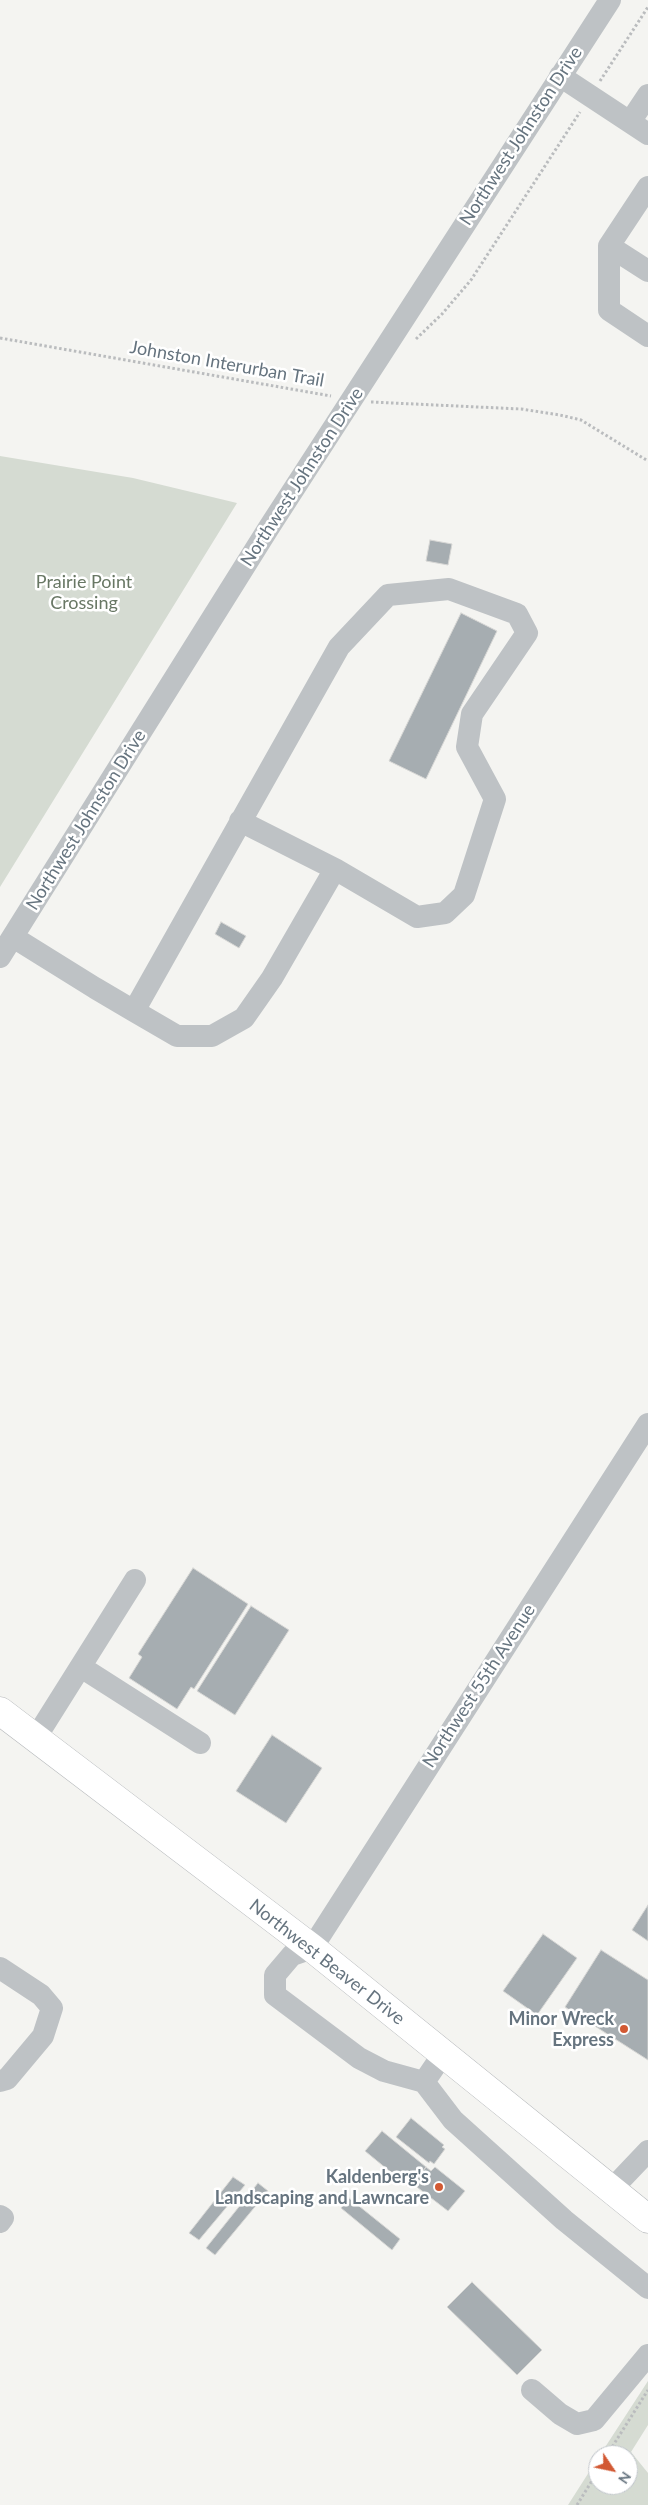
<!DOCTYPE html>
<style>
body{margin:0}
#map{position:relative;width:648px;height:2505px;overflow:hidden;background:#f4f4f1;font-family:Lato,sans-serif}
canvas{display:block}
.north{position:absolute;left:588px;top:2445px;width:50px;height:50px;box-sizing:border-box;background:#fff;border:1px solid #c2c7cc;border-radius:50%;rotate:124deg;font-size:14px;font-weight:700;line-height:20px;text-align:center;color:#66747f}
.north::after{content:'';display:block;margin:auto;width:18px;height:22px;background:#d25933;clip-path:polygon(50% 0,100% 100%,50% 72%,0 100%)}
</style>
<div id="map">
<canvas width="648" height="2505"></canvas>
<div class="north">N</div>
</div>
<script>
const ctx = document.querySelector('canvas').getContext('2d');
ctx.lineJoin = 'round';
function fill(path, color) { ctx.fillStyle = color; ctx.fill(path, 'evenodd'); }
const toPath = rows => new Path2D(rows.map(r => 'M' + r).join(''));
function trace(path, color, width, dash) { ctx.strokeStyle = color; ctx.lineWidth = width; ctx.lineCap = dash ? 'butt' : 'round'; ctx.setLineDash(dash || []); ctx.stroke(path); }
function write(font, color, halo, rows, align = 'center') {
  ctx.font = font + ' Lato,sans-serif'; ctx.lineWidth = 5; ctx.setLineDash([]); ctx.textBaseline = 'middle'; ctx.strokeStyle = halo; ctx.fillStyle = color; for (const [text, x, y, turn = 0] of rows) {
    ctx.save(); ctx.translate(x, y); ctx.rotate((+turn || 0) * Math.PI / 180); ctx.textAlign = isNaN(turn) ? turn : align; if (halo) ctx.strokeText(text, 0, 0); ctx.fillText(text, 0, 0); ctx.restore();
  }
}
const green = toPath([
 [0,456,133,478,237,503,0,887],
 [648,2381,648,2425,631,2452,648,2473,648,2505,568,2505,598,2458,598,2485,628,2485,628,2455,600,2455]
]);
const building = toPath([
 [430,540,452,544,448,565,426,561,430,540],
 [461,613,497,631,426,779,389,761,461,613],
 [221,922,246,936,239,948,215,934,221,922],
 [193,1568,248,1604,194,1689,191,1687,177,1709,129,1678,142,1657,138,1654,193,1568],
 [251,1606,289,1630,235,1715,197,1691,251,1606],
 [272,1735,322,1768,286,1823,236,1791,272,1735],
 [648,1905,648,1941,632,1930,648,1905],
 [543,1934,577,1958,537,2015,503,1991,543,1934],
 [601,1950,648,1980,648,2060,565,2007,601,1950],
 [411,2118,444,2145,442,2147,445,2149,434,2164,430,2161,429,2163,396,2137,411,2118],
 [382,2131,426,2167,410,2188,365,2151,382,2131],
 [426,2167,431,2171,435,2167,465,2191,448,2211,413,2184,426,2167],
 [233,2177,245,2185,199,2240,189,2233,233,2177],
 [258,2183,268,2191,215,2255,206,2248,258,2183],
 [349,2198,400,2239,392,2250,341,2208,349,2198],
 [472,2282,542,2350,517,2375,447,2307,472,2282]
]);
const path = toPath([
 [600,81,648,7],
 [0,338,331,396],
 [416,339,442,314,471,280,580,112],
 [371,402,521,409,560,415,581,420,648,461],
 [607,2455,648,2390],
 [577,2505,598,2471]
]);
const minor = toPath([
 [560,76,648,134],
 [630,122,648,95],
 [648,187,609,246,609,310,648,336],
 [609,246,648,271],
 [240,821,335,869],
 [13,937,95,988,134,1011,177,1036,212,1036,244,1018,272,978,335,869,417,917,445,913,464,895,495,799,467,747,472,714,527,633,517,614,449,589,388,595,339,647,134,1011],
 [0,957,268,529,610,0],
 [81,1667,200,1743],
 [35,1739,135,1580],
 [0,1968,41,1995,52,2008,43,2036,7,2079,0,2081],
 [443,2054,424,2082,453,2120,564,2220,648,2288],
 [424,2082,384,2071,359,2058,275,1995,275,1975,292,1955,312,1948,648,1424],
 [611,2190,648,2151],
 [0,2216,3,2218,0,2222],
 [532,2390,560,2414,577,2424,594,2420,648,2355]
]);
const major = toPath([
 [0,1711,312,1948,648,2219]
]);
const markers = [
 [624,2029,5,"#d25933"],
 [439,2187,5,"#d25933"]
];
const streetNames = [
 ["Northwest Johnston Drive",521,136,-57],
 ["Johnston Interurban Trail",227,364,10],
 ["Northwest Johnston Drive",302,477,-57],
 ["Northwest Johnston Drive",86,820,-58],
 ["Northwest 55th Avenue",479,1686,-57],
 ["Northwest Beaver Drive",327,1962,38]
];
const parkNames = [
 ["Prairie Point",84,582],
 ["Crossing",84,603]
];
const poiNames = [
 ["Minor Wreck",614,2019],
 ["Express",614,2040],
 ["Kaldenberg's",429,2177],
 ["Landscaping and Lawncare",429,2198]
];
fill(green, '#d5dbd2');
fill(building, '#a6adb1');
trace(building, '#d6d6d4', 1);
trace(major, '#b4b7ba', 29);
trace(path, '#babcbe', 3, [2.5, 2.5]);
trace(minor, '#bec2c5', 22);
trace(major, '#fff', 28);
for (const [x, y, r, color] of markers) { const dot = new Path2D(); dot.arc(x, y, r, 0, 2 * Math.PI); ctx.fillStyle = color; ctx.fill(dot); trace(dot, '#fff', 2); }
write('18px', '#66747f', '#fff', streetNames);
write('18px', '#687764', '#fff', parkNames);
write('bold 18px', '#66747f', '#fff', poiNames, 'right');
</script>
